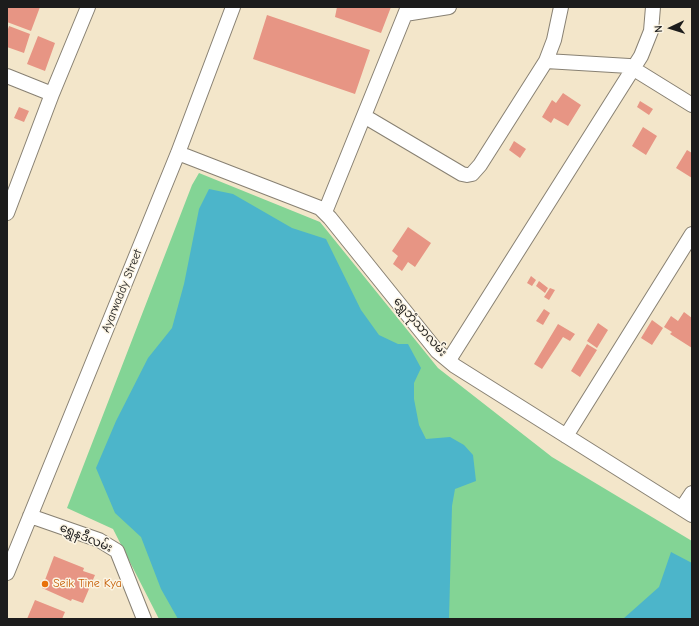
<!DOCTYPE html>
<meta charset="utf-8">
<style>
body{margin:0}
#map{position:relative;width:699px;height:626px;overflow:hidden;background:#f3e6ca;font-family:"Comic Neue",sans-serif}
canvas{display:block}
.frame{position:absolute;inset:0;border:8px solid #1c1c1c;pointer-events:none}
.north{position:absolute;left:651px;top:8px;width:40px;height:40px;-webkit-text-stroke:3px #fcf5e5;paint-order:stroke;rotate:266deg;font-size:11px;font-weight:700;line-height:16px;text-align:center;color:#1c1c1c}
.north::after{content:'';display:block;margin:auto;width:14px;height:18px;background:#1c1c1c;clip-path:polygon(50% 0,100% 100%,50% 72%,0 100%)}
</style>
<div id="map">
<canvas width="699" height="626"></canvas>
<div class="frame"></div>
<div class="north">N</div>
</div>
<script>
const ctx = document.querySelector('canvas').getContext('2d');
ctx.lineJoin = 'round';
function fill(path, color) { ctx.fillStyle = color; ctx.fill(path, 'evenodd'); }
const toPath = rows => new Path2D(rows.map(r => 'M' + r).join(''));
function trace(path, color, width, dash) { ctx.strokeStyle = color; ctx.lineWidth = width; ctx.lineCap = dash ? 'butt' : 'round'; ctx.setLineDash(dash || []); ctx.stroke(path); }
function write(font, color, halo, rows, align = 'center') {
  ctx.font = font + ' "Comic Neue","Noto Sans Myanmar",sans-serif'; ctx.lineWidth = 3; ctx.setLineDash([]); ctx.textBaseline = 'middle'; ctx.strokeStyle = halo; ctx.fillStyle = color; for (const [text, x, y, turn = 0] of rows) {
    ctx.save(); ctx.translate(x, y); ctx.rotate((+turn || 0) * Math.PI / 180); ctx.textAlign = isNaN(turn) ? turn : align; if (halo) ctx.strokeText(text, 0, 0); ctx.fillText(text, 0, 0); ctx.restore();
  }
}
const green = toPath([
 [199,173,320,222,438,368,552,457,692,541,692,619,159,619,113,529,67,508,192,185]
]);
const water = toPath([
 [209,189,233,194,292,228,326,239,361,310,379,335,398,344,408,344,421,368,414,383,414,399,419,425,426,439,450,437,464,445,473,455,476,481,455,489,452,506,449,619,178,619,161,589,141,537,115,513,96,468,116,421,148,358,172,328,184,284,199,209],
 [671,552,692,563,692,619,623,619,659,587]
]);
const building = toPath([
 [8,7,40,7,31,31,7,22],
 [337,7,391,7,381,33,335,17],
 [267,15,370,50,355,94,253,59],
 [9,26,30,34,24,53,7,47,7,32],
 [38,36,55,43,45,71,27,64],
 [563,93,581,105,568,126,554,118,551,123,542,117,552,100,556,103],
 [640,101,653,109,649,115,637,107],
 [19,107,29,111,24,122,14,118],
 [643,127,657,136,646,155,632,146],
 [514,141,526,149,520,158,509,150],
 [687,150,692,153,692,178,676,168],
 [408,227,431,243,415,267,408,262,402,271,393,264,398,256,392,251],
 [531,276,536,280,532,286,527,283],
 [539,281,548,288,545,293,536,286],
 [550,288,555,290,549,300,544,297],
 [544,309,550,313,543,325,536,321],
 [684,312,692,318,692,348,670,334,672,332,664,327,671,316,678,321],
 [652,320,663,328,652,345,641,338],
 [598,323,608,330,597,348,587,341],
 [558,324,575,334,570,341,563,337,542,369,534,364],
 [587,344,597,350,580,377,571,371],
 [54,556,84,568,83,571,95,575,83,603,72,599,71,601,42,588],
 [35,600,65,612,62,619,27,619]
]);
const street = toPath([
 [405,14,449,7],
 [546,61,629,66,692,105],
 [7,76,52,94],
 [364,116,462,174,467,175,472,174,480,165,546,61,554,40,561,7],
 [178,153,320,208,330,218,437,351,455,366,692,515],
 [325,212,408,7],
 [7,213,52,94,88,7],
 [449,360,641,56,651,31,653,7],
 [566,436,692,234],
 [682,508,692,493],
 [30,516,99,540,117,551,144,619],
 [7,573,178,153,233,7]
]);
const markers = [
 [45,584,4,"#e8710a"]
];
const streetNames = [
 ["Ayarwaddy Street",122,291,-68],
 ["ရွှေဘုံသာလမ်း",420,327,49],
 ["ရွှေနဒီလမ်း",86,538,23]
];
const foodNames = [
 ["Seik Tine Kya",53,584]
];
fill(green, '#83d495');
fill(water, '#4cb5ca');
fill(building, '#e79584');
trace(street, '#888173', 16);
trace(street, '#fff', 14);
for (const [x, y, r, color] of markers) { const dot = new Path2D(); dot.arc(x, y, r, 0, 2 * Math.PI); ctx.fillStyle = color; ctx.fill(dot); trace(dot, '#fcf5e5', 1.5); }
write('12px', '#1c1c1c', '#fcf5e5', streetNames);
write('12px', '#c56008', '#fcf5e5', foodNames, 'left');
</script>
